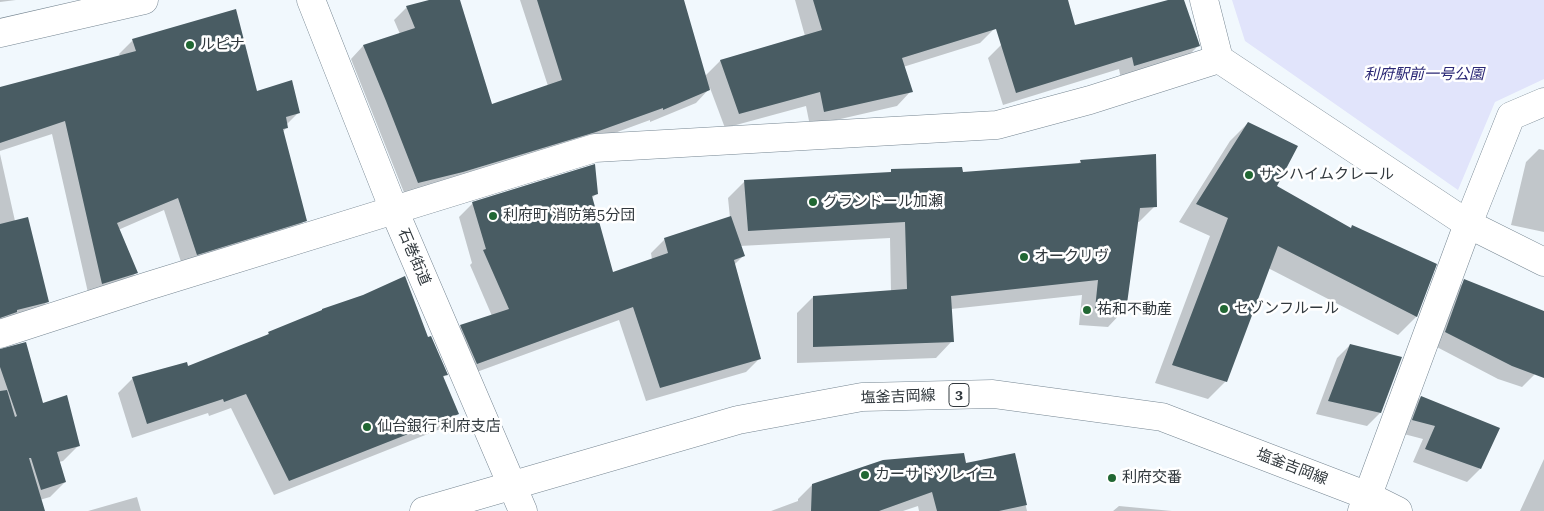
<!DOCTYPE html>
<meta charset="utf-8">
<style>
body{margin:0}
canvas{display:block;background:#f1f8fd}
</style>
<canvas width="1544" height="511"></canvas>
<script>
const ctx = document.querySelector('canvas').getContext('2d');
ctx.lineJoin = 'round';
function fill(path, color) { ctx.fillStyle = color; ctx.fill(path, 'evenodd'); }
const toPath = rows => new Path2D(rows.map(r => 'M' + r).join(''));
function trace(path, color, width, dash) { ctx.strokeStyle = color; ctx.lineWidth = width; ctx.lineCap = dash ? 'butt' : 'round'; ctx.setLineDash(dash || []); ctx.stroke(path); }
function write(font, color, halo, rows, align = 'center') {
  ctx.font = font + ' "Roboto Serif","Noto Sans JP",serif'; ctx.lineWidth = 5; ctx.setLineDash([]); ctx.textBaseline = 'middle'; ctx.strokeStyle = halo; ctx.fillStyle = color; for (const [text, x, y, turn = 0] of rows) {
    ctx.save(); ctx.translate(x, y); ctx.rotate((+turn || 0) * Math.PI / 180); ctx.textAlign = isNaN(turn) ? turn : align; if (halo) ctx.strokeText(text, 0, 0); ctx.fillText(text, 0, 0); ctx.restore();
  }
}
const green = toPath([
 [1232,0,1544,0,1544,79,1495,102,1458,190,1245,41]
]);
const shadow = toPath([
 [0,0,16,0,0,2],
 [433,0,458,0,491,106,548,86,520,0,683,0,705,76,720,61,805,36,795,0,985,0,995,28,980,43,903,67,911,91,897,106,810,126,806,106,725,128,710,88,696,103,650,122,650,120,582,145,405,195,351,59,363,46,400,34,394,20,407,7],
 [1172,0,1182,0,1198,46,1185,59,1121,79,1119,69,1003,105,988,58,1001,45],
 [133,40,256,92,298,113,286,125,286,128,283,132,305,220,291,234,183,268,164,210,118,230,136,273,122,286,89,297,52,134,0,151,0,88,120,56,119,54],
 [1248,123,1275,187,1351,229,1435,265,1416,317,1398,335,1268,268,1226,381,1208,399,1155,383,1210,236,1179,222,1230,141],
 [1539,149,1544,150,1544,232,1511,225,1526,162],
 [0,154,15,221,48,301,34,315,0,326],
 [1081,161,1155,206,1139,222,1136,222,1124,310,1108,327,1079,325,1082,295,951,309,952,341,936,358,797,363,797,313,813,297,891,292,890,238,740,246,743,256,734,265,759,359,746,372,646,401,619,320,463,377,447,340,461,326,492,316,470,265,472,263,459,217,473,203,597,193,591,199,612,274,652,260,651,253,665,239,730,218,728,198,744,182,889,173,892,171,962,173,1077,165],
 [1465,281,1544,312,1544,356,1535,374,1522,387,1498,379,1433,345,1452,294],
 [269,333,427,338,446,374,443,378,457,413,443,428,274,495,231,408,209,416,208,413,132,438,118,393,133,378,187,368,265,337],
 [1350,345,1380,413,1367,426,1316,414,1337,358],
 [0,350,42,404,78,446,63,461,59,462,65,482,50,497,29,503,14,511,0,511],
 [1421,397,1480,469,1467,482,1413,462,1423,439,1400,433,1408,410],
 [1014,454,1027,511,919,511,918,506,903,511,771,511,798,501,798,499,812,485,965,465],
 [1544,459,1544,511,1520,511],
 [137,497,141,511,88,511],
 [1119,506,1172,511,1113,511]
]);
const building = toPath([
 [429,0,460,0,492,104,562,80,537,0,684,0,710,90,663,110,663,108,596,132,463,172,418,183,386,101,363,45,415,28,406,6],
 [813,0,1068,0,1075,25,1168,0,1184,0,1200,46,1134,66,1132,57,1016,93,996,29,902,58,913,92,824,112,820,92,739,114,720,60,822,30],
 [236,9,257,91,292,80,300,113,286,117,288,128,283,129,307,221,197,255,178,198,117,223,138,273,102,284,65,121,0,143,0,87,136,51,132,39],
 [1248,122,1298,146,1277,186,1351,228,1352,225,1437,264,1417,317,1278,246,1227,382,1172,365,1228,218,1196,204],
 [1156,154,1157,207,1140,208,1126,311,1095,309,1098,280,951,296,954,342,813,347,813,296,907,289,905,222,748,231,744,180,891,172,891,169,962,167,963,172,1081,163,1080,160],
 [595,164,598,194,592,196,613,272,668,253,664,238,731,216,745,256,734,260,761,359,660,388,633,307,477,364,460,325,509,309,483,250,486,249,472,202],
 [28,217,49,302,17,310,17,312,0,318,0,224],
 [405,276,428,337,431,336,448,375,443,376,459,414,289,481,246,394,224,402,223,399,147,424,132,377,187,362,188,366,269,334,268,332,322,310,322,309,363,295],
 [1464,279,1544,311,1544,378,1512,366,1445,332],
 [26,342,43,403,67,395,80,446,57,452,66,482,41,490,31,458,29,458,45,511,0,511,0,391,7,390,15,417,17,416,0,367,0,349],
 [1350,344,1402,357,1381,413,1328,401],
 [1421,396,1500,428,1481,469,1425,449,1435,426,1412,420],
 [964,453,966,463,1015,453,1027,505,999,511,937,511,932,492,879,511,811,511,812,484,883,460]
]);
const street = toPath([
 [1219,59,1468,224,1362,511],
 [1544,102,1511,116,1468,224,1544,262],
 [0,334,148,286,595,148,997,125,1090,100,1219,59,1204,0]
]);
const secondary = toPath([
 [311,0,394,210,523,511],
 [0,33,144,0]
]);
const primary = toPath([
 [424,511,738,420,862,397,993,394,1162,417,1368,496,1398,511]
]);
const markers = [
 [190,45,5,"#216733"],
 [1249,175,5,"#216733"],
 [813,202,5,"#216733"],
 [493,216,5,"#216733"],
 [1024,257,5,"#216733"],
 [1224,309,5,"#216733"],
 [1087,310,5,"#216733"],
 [367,427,5,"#216733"],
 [865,475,5,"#216733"],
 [1112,478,5,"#216733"]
];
const shields = [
 [959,395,20]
];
const shieldNames = [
 ["3",959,395]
];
const poiNames = [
 ["ルピナ",200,45],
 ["サンハイムクレール",1259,175],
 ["グランドール加瀬",823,202],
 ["利府町 消防第5分団",503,216],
 ["オークリヴ",1034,257],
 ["セゾンフルール",1234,309],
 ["祐和不動産",1097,310],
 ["仙台銀行 利府支店",377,427],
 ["カーサドソレイユ",875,475],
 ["利府交番",1122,478]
];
const parkNames = [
 ["利府駅前一号公園",1424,75]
];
const streetNames = [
 ["石巻街道",414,257,67],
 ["塩釜吉岡線",898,397,-2],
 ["塩釜吉岡線",1292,467,21]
];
fill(green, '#e1e4fb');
fill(shadow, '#0003');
fill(building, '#495c63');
trace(street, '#768692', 29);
trace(secondary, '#768692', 29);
trace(primary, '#768692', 29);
trace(street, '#fff', 28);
trace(secondary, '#fff', 28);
trace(primary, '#fff', 28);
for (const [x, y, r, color] of markers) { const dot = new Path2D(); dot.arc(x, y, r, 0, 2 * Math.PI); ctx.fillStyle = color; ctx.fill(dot); trace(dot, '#fff', 2); }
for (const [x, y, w] of shields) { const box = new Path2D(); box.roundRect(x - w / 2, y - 11.5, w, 23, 4); ctx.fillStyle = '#fff'; ctx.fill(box); trace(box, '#31383d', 1); }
write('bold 14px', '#31383d', null, shieldNames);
write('15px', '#31383d', '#fff', poiNames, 'left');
write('italic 15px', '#2a2775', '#fff', parkNames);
write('15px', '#31383d', '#fff', streetNames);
</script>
